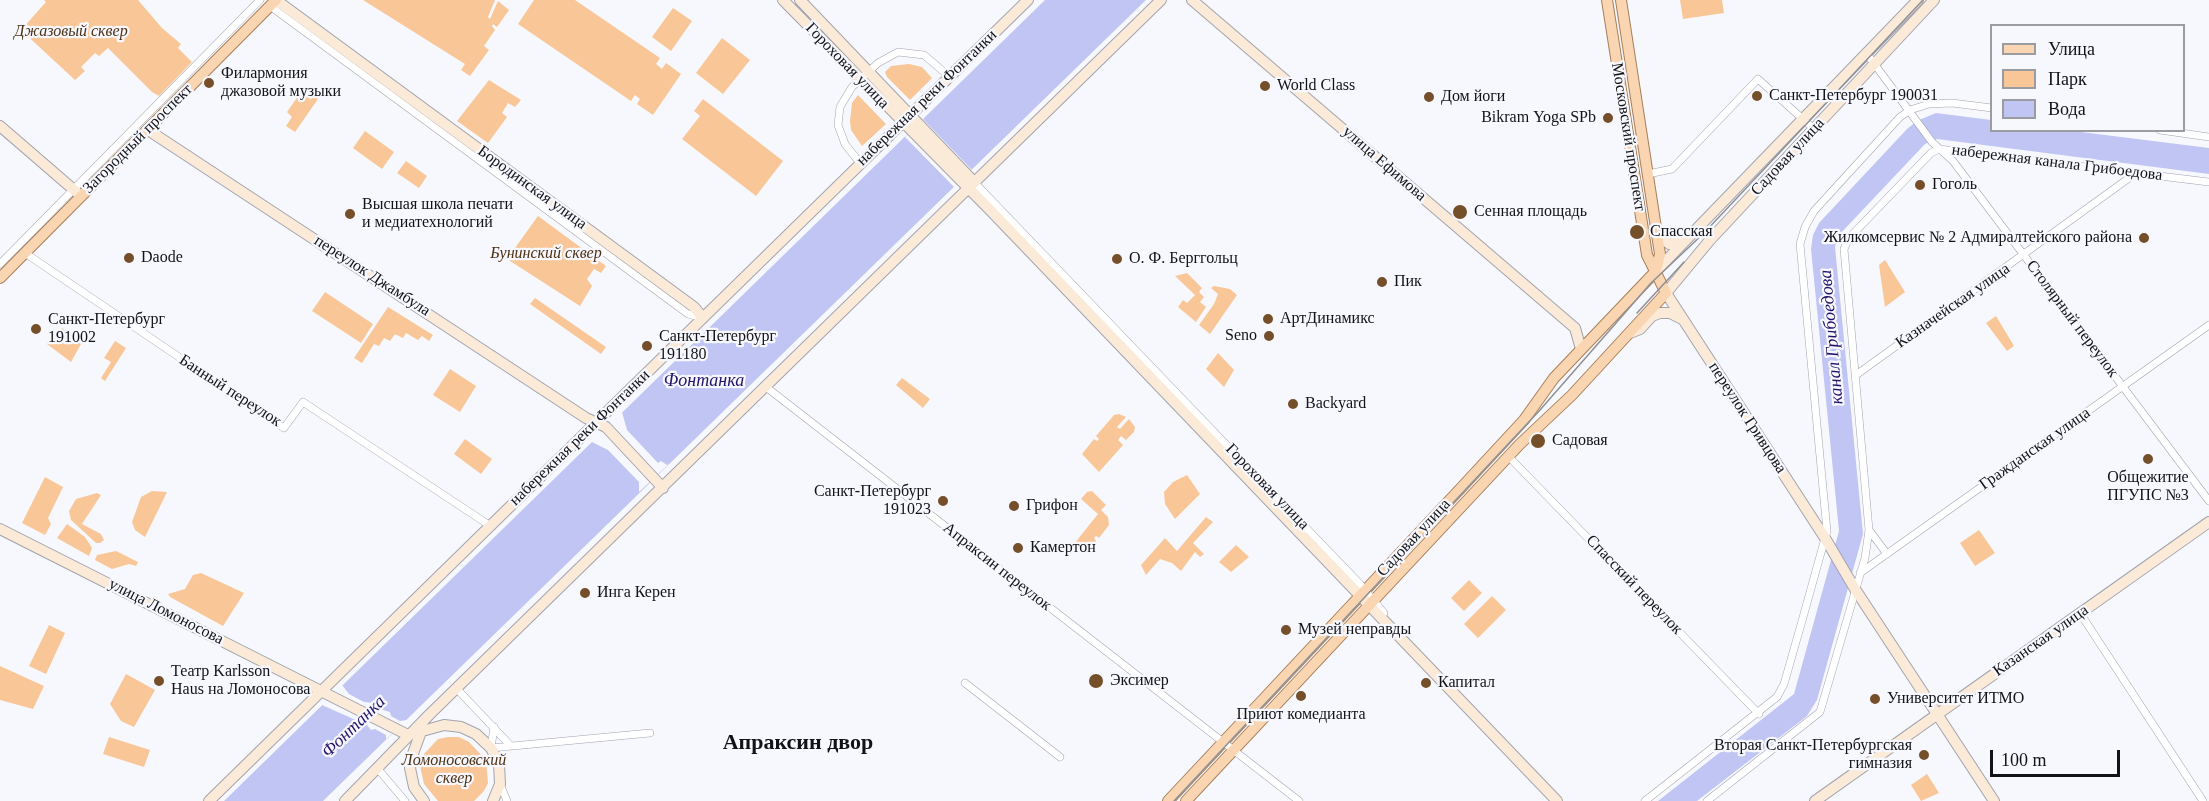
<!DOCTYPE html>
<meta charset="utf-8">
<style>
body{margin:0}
#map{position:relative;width:2209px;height:801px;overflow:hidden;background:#f7f8fd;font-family:Georgia,serif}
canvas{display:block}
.legend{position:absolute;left:1990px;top:24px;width:195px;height:108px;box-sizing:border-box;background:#f7f8fd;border:2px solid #9b9ca1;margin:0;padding:8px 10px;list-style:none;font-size:18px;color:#121217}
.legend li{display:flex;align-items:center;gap:12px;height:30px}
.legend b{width:30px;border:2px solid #9b9ca1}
.scale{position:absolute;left:1990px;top:750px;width:130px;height:27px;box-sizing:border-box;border:3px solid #121217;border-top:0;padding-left:8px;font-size:18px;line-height:21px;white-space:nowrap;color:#121217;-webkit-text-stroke:4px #f7f8fd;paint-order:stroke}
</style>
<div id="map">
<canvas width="2209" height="801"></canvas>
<ul class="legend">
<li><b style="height:8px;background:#fad5b1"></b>Улица</li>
<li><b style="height:16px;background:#f8c697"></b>Парк</li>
<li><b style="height:16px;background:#c0c5f4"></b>Вода</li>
</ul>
<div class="scale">100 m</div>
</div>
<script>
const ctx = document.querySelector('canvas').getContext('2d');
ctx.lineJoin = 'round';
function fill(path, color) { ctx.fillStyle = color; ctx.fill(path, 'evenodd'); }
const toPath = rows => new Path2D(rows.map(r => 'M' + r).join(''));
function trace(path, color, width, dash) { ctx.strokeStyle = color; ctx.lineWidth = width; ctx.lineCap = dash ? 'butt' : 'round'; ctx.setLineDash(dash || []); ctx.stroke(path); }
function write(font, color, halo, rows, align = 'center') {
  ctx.font = font + ' Georgia,serif'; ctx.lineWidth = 4.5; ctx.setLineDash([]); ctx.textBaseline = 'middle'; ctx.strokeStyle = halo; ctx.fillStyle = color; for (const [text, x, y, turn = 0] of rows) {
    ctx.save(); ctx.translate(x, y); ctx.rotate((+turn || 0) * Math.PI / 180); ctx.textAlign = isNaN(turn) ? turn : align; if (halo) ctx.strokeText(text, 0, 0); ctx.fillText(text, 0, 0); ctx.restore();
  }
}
const green = toPath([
 [44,0,138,0,162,28,181,44,178,48,192,62,159,96,152,92,108,48,99,56,95,53,81,67,85,71,75,80,21,30,46,2],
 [363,0,495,0,488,17,490,19,498,1,509,10,497,27,493,24,492,26,495,30,484,46,489,50,470,76,461,70,465,64],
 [534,0,575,0,660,58,656,64,662,69,666,63,681,74,653,115,637,104,640,99,635,95,631,101,518,24],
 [1680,0,1722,0,1724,13,1683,19],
 [673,8,692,21,671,51,652,37],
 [722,38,750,60,723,94,696,73],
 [909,64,922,67,932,78,910,100,887,77,885,72,891,66],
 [489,80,521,100,515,107,508,103,502,113,507,117,488,143,457,121],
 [303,89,312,94,310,100,314,96,318,99,295,132,286,126,292,117,287,112],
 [858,95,886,124,862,146,851,130,850,121,852,103],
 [703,99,783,161,756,196,682,139,700,116,694,111],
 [365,131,394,152,382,169,353,148],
 [406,161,427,176,419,188,397,173],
 [538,216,606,266,601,273,594,269,587,279,592,286,580,306,507,259],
 [1885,260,1905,292,1885,307,1879,265],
 [1187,273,1202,288,1199,292,1204,297,1200,302,1206,307,1196,322,1178,307,1183,300,1187,303,1195,295,1175,276],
 [1214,286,1230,289,1237,295,1210,334,1199,325,1214,304,1218,294,1211,288],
 [325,292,373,324,361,343,312,311],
 [535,298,606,347,601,354,530,304],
 [388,307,433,335,429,341,422,336,418,340,406,333,403,338,395,334,390,341,384,338,379,346,374,344,362,363,354,358],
 [1996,316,2014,346,2007,351,1986,323],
 [62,328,81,344,71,362,47,344],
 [115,341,126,348,105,381,101,378,111,362,104,358],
 [1218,353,1234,370,1224,387,1206,369],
 [450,369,476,386,460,412,433,395],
 [902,378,930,399,923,408,896,385],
 [1119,414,1126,417,1117,427,1120,429,1129,419,1135,427,1134,432,1126,440,1121,436,1118,440,1123,445,1099,472,1082,454,1094,439,1097,441,1099,439,1096,436,1114,415],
 [465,439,492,459,481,474,454,454],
 [1187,475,1200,494,1175,519,1165,504,1164,492,1173,482],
 [45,477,63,487,48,518,51,524,45,535,22,523],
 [152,491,167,492,145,537,135,530,132,522,141,497],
 [1092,491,1106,505,1101,510,1108,517,1109,525,1099,538,1096,536,1094,538,1096,541,1086,554,1074,544,1098,514,1081,499,1087,492],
 [97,493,101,495,82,524,101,534,104,540,100,543,96,543,71,520,69,511,76,499],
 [1206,517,1213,522,1193,543,1204,554,1200,557,1195,552,1181,571,1172,563,1160,559,1146,575,1141,565,1165,538,1177,551],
 [67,524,85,537,92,548,89,556,57,538],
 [1979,530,1995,553,1975,566,1960,543],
 [1236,545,1249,557,1231,572,1219,562],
 [116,551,138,562,136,566,129,564,112,569,95,560,97,555],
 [201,573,244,593,223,626,170,597,168,594,185,589,193,575],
 [1469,580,1482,593,1464,611,1451,598],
 [1492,596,1506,610,1478,638,1464,624],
 [49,625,65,633,46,674,29,666],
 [0,666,44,686,33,709,0,700],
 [126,674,155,690,134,727,121,721,110,704],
 [109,737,150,750,144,767,103,754],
 [448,737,459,737,469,742,486,760,488,783,484,791,474,801,438,801,424,784,420,766,424,754,438,739],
 [1927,774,1939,793,1921,801,1911,785]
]);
const water = toPath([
 [1045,0,1146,0,323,801,224,801],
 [1936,113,1991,120,1992,130,2073,131,2209,148,2209,174,1937,139,1925,144,1839,235,1835,247,1863,534,1817,700,1807,716,1697,801,1658,801,1794,694,1839,531,1811,249,1813,235,1819,223,1907,129,1917,121]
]);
const pier = toPath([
 [923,119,972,170,954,187,905,137],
 [622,412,627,430,658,463,661,461,667,465,670,463,639,492,639,482,608,450,590,441],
 [342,685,349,694,364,702,373,703,373,707,390,712,391,716,400,721,407,720,386,739,386,735,375,729,371,730,367,725,322,705]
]);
const street = toPath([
 [270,6,688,314,703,318],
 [1867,54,1932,142,1953,161,2209,501],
 [2160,130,2209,137],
 [860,163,845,144,838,125,840,107,852,87,878,63,898,52,924,55,950,77],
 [1648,174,1672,169,1758,79,1814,129],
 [974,182,1360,584,1384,613],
 [25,253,284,428,303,402,489,525],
 [0,264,260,0],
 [1856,375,2136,173],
 [766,387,1299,801],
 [1508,456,1759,714],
 [1869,530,1887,554],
 [1860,573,2209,325],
 [2080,613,2203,801],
 [965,683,1060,757],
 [457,689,510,745],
 [494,727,491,748,650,733],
 [378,769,405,801],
 [500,784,507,801],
 [1645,801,1777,697,1784,684,1802,621,1827,531,1800,244,1805,227,1814,211,1900,117,1910,110,1929,104,1952,103,1992,108],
 [1707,801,1820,712,1865,558,1869,530,1844,249,1849,238,1931,153,1939,149,2209,182]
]);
const secondary = toPath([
 [276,0,694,307,703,318],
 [783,0,992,212,1557,801],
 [800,0,974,182],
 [1192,0,1575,328,1581,349],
 [1934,0,1710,240,1666,293,1825,538,1855,589,1994,801],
 [0,126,81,196],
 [148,130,586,418,606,427,663,488],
 [1657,234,1669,244,1687,237],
 [1656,271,1918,0],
 [1630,333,1640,329,1652,316,1660,313,1670,313,1682,319],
 [0,529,408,735,444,725,461,727,476,734,491,748,499,764,500,784,493,801],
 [422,729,411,759,410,768,414,787,424,801],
 [209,801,1028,0],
 [345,801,430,714,1161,0],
 [1815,801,2209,522]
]);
const primary = toPath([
 [1621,0,1660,254,1656,271],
 [0,278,276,0],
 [1168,801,1461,488,1524,420,1554,378,1656,271],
 [1186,801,1520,444,1572,395,1666,293,1647,255,1607,0]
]);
const tram = toPath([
 [1637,313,1684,262],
 [1174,801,1540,410,1651,283,1704,233,1923,0]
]);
const markers = [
 [209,83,6,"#744f2a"],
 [1265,86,6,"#744f2a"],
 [1757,96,6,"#744f2a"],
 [1429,97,6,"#744f2a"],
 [1608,118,6,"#744f2a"],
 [1920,185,6,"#744f2a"],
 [1460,212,8,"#744f2a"],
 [350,214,6,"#744f2a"],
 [1637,232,8,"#744f2a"],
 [2144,238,6,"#744f2a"],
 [129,258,6,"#744f2a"],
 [1117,259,6,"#744f2a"],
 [1382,282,6,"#744f2a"],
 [1268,319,6,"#744f2a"],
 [36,329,6,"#744f2a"],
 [1269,336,6,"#744f2a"],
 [647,346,6,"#744f2a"],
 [1293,404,6,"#744f2a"],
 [1538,441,8,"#744f2a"],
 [2148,459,6,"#744f2a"],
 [943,501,6,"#744f2a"],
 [1014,506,6,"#744f2a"],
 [1018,548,6,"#744f2a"],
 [585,593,6,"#744f2a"],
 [1286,630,6,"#744f2a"],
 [159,681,6,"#744f2a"],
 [1096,681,8,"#744f2a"],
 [1426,683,6,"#744f2a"],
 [1301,696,6,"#744f2a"],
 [1875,699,6,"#744f2a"],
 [1924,755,6,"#744f2a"]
];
const parkNames = [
 ["Джазовый сквер",71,32],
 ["Бунинский сквер",546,254],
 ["Ломоносовский",454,761],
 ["сквер",454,779]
];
const streetNames = [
 ["Гороховая улица",847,66,46],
 ["набережная реки Фонтанки",927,98,-44],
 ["Московский проспект",1628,137,81],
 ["Загородный проспект",138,139,-45],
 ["Садовая улица",1788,157,-47],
 ["набережная канала Грибоедова",2057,163,7],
 ["улица Ефимова",1384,164,41],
 ["Бородинская улица",532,188,36],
 ["переулок Джамбула",372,276,33],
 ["Казначейская улица",1953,306,-35],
 ["Столярный переулок",2072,319,53],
 ["Банный переулок",230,391,33],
 ["переулок Гривцова",1747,418,57],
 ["набережная реки Фонтанки",580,438,-44],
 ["Гражданская улица",2035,449,-35],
 ["Гороховая улица",1267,487,46],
 ["Садовая улица",1414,538,-47],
 ["Апраксин переулок",997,567,38],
 ["Спасский переулок",1634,585,46],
 ["улица Ломоносова",166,612,27],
 ["Казанская улица",2041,641,-35]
];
const poiNames = [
 ["Филармония",221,74],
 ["джазовой музыки",221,92],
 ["World Class",1277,86],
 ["Санкт-Петербург 190031",1769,96],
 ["Дом йоги",1441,97],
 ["Bikram Yoga SPb",1596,118,"right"],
 ["Гоголь",1932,185],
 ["Высшая школа печати",362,205],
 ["и медиатехнологий",362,223],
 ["Сенная площадь",1474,212],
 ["Спасская",1650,232],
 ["Жилкомсервис № 2 Адмиралтейского района",2132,238,"right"],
 ["Daode",141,258],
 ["О. Ф. Берггольц",1129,259],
 ["Пик",1394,282],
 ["АртДинамикс",1280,319],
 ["Санкт-Петербург",48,320],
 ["191002",48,338],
 ["Seno",1257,336,"right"],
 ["Санкт-Петербург",659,337],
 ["191180",659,355],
 ["Backyard",1305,404],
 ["Садовая",1552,441],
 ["Общежитие",2148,478,"center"],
 ["ПГУПС №3",2148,496,"center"],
 ["Санкт-Петербург",931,492,"right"],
 ["191023",931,510,"right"],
 ["Грифон",1026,506],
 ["Камертон",1030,548],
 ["Инга Керен",597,593],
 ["Музей неправды",1298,630],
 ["Театр Karlsson",171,672],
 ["Haus на Ломоносова",171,690],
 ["Эксимер",1110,681],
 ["Капитал",1438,683],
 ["Университет ИТМО",1887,699],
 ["Приют комедианта",1301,715,"center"],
 ["Вторая Санкт-Петербургская",1912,746,"right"],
 ["гимназия",1912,764,"right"]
];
const waterNames = [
 ["канал Грибоедова",1832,337,-95],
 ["Фонтанка",704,381],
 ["Фонтанка",354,727,-44]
];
const districtNames = [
 ["Апраксин двор",798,743]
];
fill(green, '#f8c697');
fill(water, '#c0c5f4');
fill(pier, '#f7f8fd');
trace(street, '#a1a3af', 8);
trace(secondary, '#a1a3af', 12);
trace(primary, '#a67f59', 12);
trace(street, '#fff', 7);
trace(secondary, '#fcead8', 10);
trace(primary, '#fad5b1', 10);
trace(tram, '#8f9095', 1.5);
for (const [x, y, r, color] of markers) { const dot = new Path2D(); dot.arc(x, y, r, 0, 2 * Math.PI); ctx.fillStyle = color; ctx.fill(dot); trace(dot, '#f7f8fd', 2); }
write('italic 16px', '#4c3115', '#f7f8fd', parkNames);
write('16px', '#121217', '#f7f8fd', streetNames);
write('16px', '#121217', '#f7f8fd', poiNames, 'left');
write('italic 18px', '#23136b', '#f7f8fd', waterNames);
write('bold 22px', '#121217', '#f7f8fd', districtNames);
</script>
